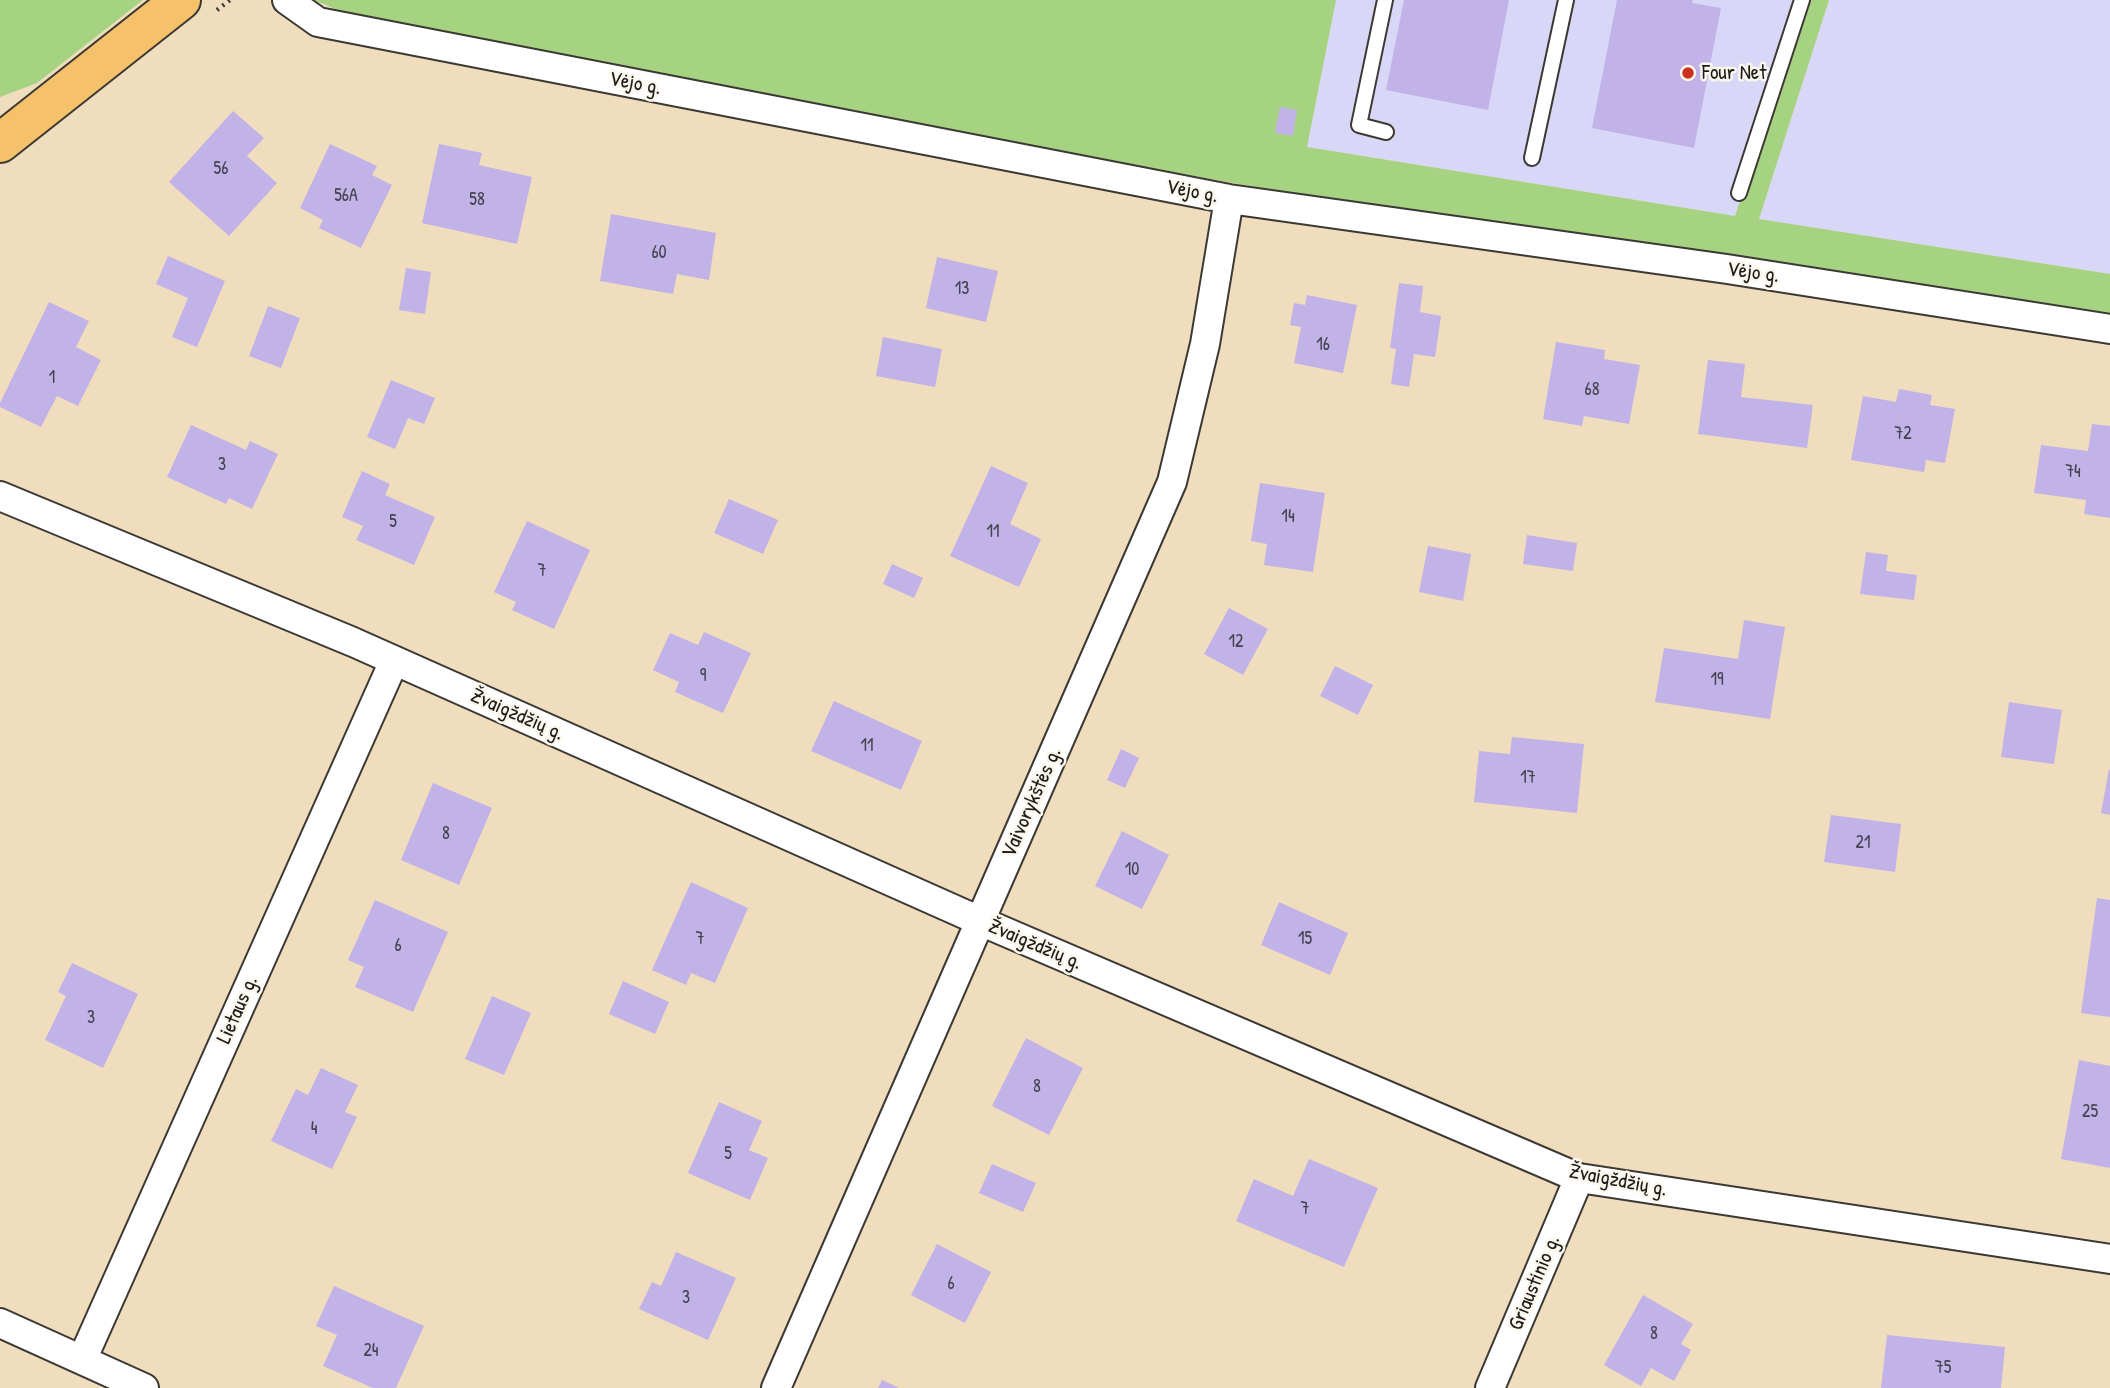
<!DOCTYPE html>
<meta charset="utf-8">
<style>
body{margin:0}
canvas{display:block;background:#f0ddbd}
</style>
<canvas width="2110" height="1388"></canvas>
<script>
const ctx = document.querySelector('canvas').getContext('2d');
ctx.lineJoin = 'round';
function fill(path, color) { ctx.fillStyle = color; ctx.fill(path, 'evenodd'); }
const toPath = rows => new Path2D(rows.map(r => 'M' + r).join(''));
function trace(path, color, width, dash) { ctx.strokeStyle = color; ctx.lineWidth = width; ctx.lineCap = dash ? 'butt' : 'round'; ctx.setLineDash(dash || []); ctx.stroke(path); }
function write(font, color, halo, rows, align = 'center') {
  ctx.font = font + ' "Patrick Hand",sans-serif'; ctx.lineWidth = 5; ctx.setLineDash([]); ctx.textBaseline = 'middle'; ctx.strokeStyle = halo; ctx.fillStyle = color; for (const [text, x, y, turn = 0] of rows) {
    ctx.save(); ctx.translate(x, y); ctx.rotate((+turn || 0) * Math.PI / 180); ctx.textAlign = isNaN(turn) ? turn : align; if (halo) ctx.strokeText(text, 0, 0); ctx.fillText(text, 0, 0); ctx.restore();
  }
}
const built = toPath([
 [1336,0,1807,0,1735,216,1307,147],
 [1829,0,2110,0,2110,274,1759,219]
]);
const green = toPath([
 [0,0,143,0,37,83,0,97],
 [314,0,1336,0,1307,147,1735,216,1807,0,1829,0,1759,219,2110,274,2110,314,1308,196,1067,154,347,14]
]);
const building = toPath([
 [1404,0,1509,0,1488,110,1386,90],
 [1617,0,1693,0,1692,3,1721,8,1694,148,1592,128],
 [1280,107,1297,110,1293,136,1275,133],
 [233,111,264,138,247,156,277,183,229,236,169,182],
 [330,144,377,166,372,175,392,185,361,248,319,228,323,220,300,208],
 [439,144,482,153,479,165,532,177,517,244,422,223],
 [611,214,716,233,709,280,677,274,673,294,600,281],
 [168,256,225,281,197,347,172,337,188,298,156,284],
 [937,257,998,271,986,322,926,308],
 [406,268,431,272,425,314,399,310],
 [1399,283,1423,286,1420,312,1441,316,1435,357,1414,354,1409,387,1391,384,1396,349,1390,348],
 [1307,295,1357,305,1343,373,1294,363,1301,327,1290,325,1294,303,1305,305],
 [49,302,89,321,76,347,101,360,78,406,57,396,41,427,0,407,0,403],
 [268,306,300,318,281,368,249,356],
 [883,337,942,349,935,387,876,376],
 [1556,342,1605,350,1604,359,1640,365,1629,424,1584,416,1582,426,1543,419],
 [1708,360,1745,364,1741,397,1813,405,1807,448,1698,434],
 [391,380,435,398,424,424,408,418,395,449,367,437],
 [1899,389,1932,395,1930,405,1955,409,1945,463,1926,460,1924,472,1851,460,1863,396,1896,402],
 [2092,424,2110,426,2110,518,2084,514,2086,500,2034,493,2041,445,2088,451],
 [191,425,246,450,250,441,278,454,252,509,229,498,226,504,167,477],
 [991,466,1028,483,1010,524,1041,539,1019,587,950,556],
 [362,471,390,484,385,495,435,517,414,565,356,540,363,526,342,517],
 [1260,483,1325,493,1313,572,1264,565,1267,544,1251,541],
 [729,499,778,520,763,554,714,533],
 [527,521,590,550,554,629,512,610,516,602,494,592],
 [1527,535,1577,543,1573,571,1523,564],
 [1428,546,1471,554,1463,601,1419,592],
 [1866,552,1888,555,1886,571,1917,575,1914,600,1860,594],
 [892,564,923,578,914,598,883,584],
 [1229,608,1268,629,1243,675,1204,654],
 [1744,620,1785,627,1770,719,1655,702,1664,648,1738,659],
 [704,632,751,653,723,713,675,692,679,682,653,670,670,633,698,645],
 [1335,666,1373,685,1358,715,1320,696],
 [834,701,922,741,901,790,811,751],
 [2009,702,2062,710,2054,764,2001,757],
 [1512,737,1584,744,1577,813,1474,802,1479,751,1510,754],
 [1121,749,1139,758,1125,788,1107,780],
 [2109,769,2110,770,2110,815,2101,813],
 [433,783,492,808,459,885,401,860],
 [1831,815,1901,824,1895,872,1824,862],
 [1122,831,1169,855,1142,909,1095,886],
 [691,882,748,908,715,983,691,973,686,985,652,970],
 [2097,898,2110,900,2110,1017,2081,1013],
 [375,900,448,932,413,1012,355,987,364,967,348,960],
 [1279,902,1348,933,1330,975,1261,945],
 [72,963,138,994,103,1068,45,1040,66,996,58,992],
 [623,981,669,1002,655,1034,609,1014],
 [492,996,531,1013,504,1075,465,1059],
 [1026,1038,1083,1068,1049,1135,992,1106],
 [2079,1060,2110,1066,2110,1168,2061,1159],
 [321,1068,358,1085,345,1112,357,1117,332,1169,271,1141,296,1089,308,1095],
 [719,1102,762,1121,749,1150,768,1158,750,1200,688,1173],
 [1309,1159,1378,1188,1344,1267,1236,1221,1254,1179,1293,1196],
 [992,1164,1036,1183,1023,1212,979,1193],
 [937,1244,991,1272,965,1323,911,1295],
 [676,1252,736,1278,708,1340,639,1309,652,1282,661,1286],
 [334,1286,424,1326,396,1388,373,1388,323,1366,337,1335,316,1326],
 [1643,1295,1693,1324,1681,1344,1691,1350,1674,1381,1651,1368,1641,1386,1604,1365],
 [1887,1335,2005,1347,2001,1388,1881,1388],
 [882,1380,899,1388,878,1388]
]);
const path = toPath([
 [217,10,230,0]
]);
const service = toPath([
 [1385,0,1359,125,1386,132],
 [1532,158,1566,0],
 [1739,193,1802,0]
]);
const minor = toPath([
 [287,0,318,22,1229,199,1727,269,2110,329],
 [0,496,353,642,980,921,1579,1178,2110,1259],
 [0,1323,144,1388],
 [82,1360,394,661],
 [776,1388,1172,482,1205,344,1229,199],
 [1490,1388,1579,1178]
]);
const trunk = toPath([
 [0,143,181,0]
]);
const markers = [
 [1688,73,7,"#c8321e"]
];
const numberNames = [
 ["56",221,169],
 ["56A",346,196],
 ["58",477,200],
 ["60",659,253],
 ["13",962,289],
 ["16",1323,345],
 ["1",52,378],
 ["68",1592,390],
 ["72",1903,434],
 ["3",222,465],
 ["74",2073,472],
 ["14",1288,517],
 ["5",393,522],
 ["11",993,532],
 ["7",542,571],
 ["12",1236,642],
 ["9",703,676],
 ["19",1717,680],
 ["11",867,746],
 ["17",1528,778],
 ["8",446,834],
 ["21",1863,843],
 ["10",1132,870],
 ["7",700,939],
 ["15",1305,939],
 ["6",398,946],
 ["3",91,1018],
 ["8",1037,1087],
 ["25",2090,1112],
 ["4",314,1129],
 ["5",728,1154],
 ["7",1305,1209],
 ["6",951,1284],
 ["3",686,1298],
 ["8",1654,1334],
 ["24",371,1351],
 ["75",1943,1368]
];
const poiNames = [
 ["Four Net",1702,73]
];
const streetNames = [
 ["Vėjo g.",635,84,11],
 ["Vėjo g.",1192,192,11],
 ["Vėjo g.",1753,273,8],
 ["Žvaigždžių g.",517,715,24],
 ["Vaivorykštės g.",1032,803,-66],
 ["Žvaigždžių g.",1035,945,23],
 ["Lietaus g.",238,1010,-66],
 ["Žvaigždžių g.",1618,1181,11],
 ["Griaustinio g.",1535,1283,-67]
];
fill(built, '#d9d7f8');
fill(green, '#a6d381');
fill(building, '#c1b2e8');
trace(service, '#3c3934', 18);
trace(minor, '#3c3934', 32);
trace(trunk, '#3c3934', 42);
trace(path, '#3c3934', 4.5, [2, 5]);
trace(service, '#fff', 14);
trace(minor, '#fff', 28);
trace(trunk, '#f5c16b', 38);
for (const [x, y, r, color] of markers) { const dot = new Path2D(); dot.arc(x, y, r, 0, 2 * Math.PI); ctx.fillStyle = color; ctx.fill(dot); trace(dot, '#fbf7ec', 2.5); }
write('18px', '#45424f', null, numberNames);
write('21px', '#1c1c1c', '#fbf7ec', poiNames, 'left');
write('21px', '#1c1c1c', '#fbf7ec', streetNames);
</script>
